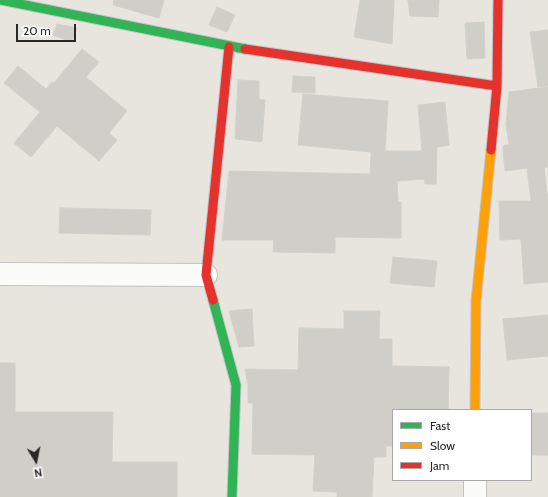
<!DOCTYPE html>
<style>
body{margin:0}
#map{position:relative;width:548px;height:497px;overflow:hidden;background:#e7e5dd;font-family:Cabin,sans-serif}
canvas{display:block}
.legend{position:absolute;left:392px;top:409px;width:140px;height:72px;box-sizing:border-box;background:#fff;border:1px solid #a9a9a9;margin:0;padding:5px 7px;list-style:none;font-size:12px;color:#282828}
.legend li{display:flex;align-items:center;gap:8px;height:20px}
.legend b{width:20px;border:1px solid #a9a9a9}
.north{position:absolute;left:16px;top:441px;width:40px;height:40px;-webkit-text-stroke:3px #fff;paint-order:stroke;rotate:170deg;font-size:11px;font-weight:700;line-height:16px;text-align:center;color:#282828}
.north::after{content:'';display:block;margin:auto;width:14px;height:18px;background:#282828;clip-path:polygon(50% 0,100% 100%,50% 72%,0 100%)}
.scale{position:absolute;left:16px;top:24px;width:60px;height:18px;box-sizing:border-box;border:2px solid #282828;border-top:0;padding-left:5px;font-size:12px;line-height:14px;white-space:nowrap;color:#282828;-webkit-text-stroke:3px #fff;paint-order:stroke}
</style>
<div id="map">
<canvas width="548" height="497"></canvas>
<ul class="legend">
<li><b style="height:5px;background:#30b455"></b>Fast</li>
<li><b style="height:5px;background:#ff9f0a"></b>Slow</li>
<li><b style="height:5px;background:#e5322d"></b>Jam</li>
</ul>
<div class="north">N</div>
<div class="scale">20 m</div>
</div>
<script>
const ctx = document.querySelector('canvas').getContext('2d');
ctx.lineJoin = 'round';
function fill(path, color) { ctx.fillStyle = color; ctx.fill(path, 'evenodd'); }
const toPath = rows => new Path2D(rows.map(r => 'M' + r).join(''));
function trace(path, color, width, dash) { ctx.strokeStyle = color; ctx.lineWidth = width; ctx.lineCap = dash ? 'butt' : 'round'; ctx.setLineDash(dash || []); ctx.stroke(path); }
const building = toPath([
 [114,0,164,0,159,18,113,5,114,0],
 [360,0,394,0,392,44,354,37,360,0],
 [408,0,439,0,438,17,410,16,408,0],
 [217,7,235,15,227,32,209,25,217,7],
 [484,22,485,58,467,59,465,23,484,22],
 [57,24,77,28,72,42,53,35,57,24],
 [548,30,548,86,538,87,530,32,548,30],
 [82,49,99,62,86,77,127,111,109,133,117,140,99,161,57,126,31,157,14,143,40,112,4,83,18,66,46,89,52,82,54,83,82,49],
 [293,76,315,77,315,93,292,92,293,76],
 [238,80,259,81,259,99,265,100,262,142,235,139,238,80],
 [548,87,548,167,544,168,548,201,548,282,524,284,521,239,500,240,499,201,531,201,527,168,505,171,503,149,504,145,509,145,506,124,509,92,548,87],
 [303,94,388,101,385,151,422,151,418,105,445,102,449,145,437,147,436,184,425,184,424,179,397,181,398,202,401,202,401,238,335,237,335,253,273,252,274,240,222,240,229,171,370,174,371,152,298,145,303,94],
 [60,208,151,210,150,235,59,233,60,208],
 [393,257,437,261,434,287,390,283,393,257],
 [252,309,254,346,239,347,229,311,252,309],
 [344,311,380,311,379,339,392,339,392,366,449,367,448,410,393,410,393,446,386,446,386,457,374,457,372,497,337,497,337,492,313,491,315,455,252,454,253,403,248,403,248,385,245,369,298,370,299,328,344,329,344,311],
 [548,315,548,356,507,360,503,319,548,315],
 [0,363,15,363,15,412,113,412,112,462,177,462,177,497,0,497,0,363],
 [531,413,548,413,548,455,531,455,531,413]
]);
const street = toPath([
 [0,274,206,275],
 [475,497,475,480]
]);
const fast = toPath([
 [0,0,245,49],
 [213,300,236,385,232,497]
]);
const slow = toPath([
 [475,410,476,301,491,150]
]);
const jam = toPath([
 [245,49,497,86],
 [491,150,497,86,498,0],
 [213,300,206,275,229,47]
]);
fill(building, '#d0cec8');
trace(building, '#d2d0c9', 1);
trace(street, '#c4c3c3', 24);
trace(fast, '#c4c3c3', 11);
trace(slow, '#c4c3c3', 11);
trace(jam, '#c4c3c3', 11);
trace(street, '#fbfbfa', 22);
trace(fast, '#30b455', 9);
trace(slow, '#ff9f0a', 9);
trace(jam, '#e5322d', 9);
</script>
